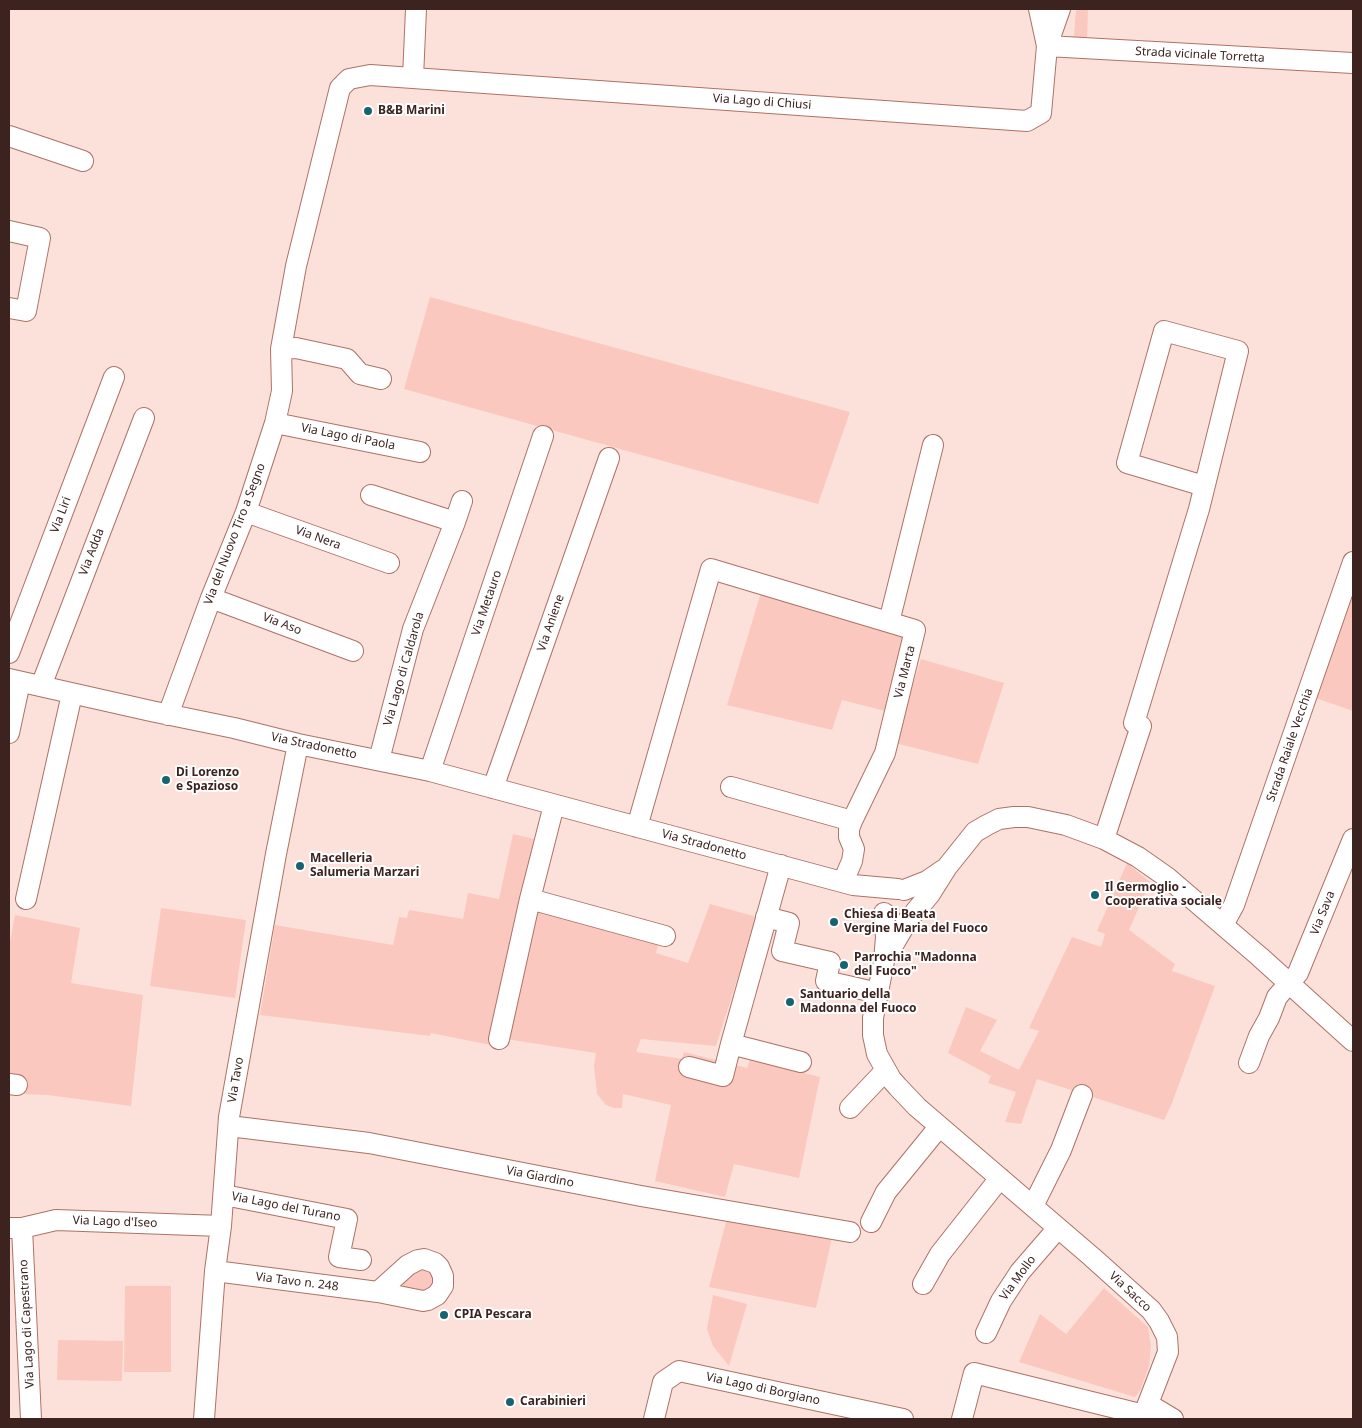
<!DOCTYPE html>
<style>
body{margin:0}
#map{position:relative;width:1362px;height:1428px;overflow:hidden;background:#fce1db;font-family:"Noto Sans",sans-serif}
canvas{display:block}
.frame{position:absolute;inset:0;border:10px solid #3c231f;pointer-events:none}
</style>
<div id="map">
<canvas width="1362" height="1428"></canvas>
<div class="frame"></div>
</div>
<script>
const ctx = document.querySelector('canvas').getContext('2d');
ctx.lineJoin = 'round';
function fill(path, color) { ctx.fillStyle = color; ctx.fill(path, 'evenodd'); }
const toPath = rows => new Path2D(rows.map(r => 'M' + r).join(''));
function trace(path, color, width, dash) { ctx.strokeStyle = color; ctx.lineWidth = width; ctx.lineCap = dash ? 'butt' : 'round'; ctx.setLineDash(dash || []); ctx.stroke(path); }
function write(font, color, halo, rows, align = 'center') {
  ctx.font = font + ' "Noto Sans",sans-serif'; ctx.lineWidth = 4; ctx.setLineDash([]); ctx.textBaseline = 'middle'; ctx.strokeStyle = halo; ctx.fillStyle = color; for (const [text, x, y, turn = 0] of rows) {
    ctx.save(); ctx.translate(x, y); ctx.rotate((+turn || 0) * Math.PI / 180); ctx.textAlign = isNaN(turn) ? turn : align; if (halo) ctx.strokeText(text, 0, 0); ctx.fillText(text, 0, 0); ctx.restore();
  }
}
const green = toPath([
 [1076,9,1088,9,1087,38,1074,37],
 [430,297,850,412,818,504,404,389],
 [1353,575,1353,711,1313,697],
 [762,589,907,633,885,711,842,700,832,730,727,705],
 [921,659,1004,683,978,764,895,743],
 [513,834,538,840,491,1045,431,1033,430,1036,260,1015,275,925,393,945,399,917,407,918,409,910,463,919,468,893,499,899],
 [1127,863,1150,882,1129,930,1175,964,1172,971,1215,986,1172,1103,1164,1120,1037,1079,1021,1124,1005,1122,1016,1092,988,1083,991,1076,948,1053,966,1007,997,1020,980,1051,1019,1070,1039,1031,1029,1028,1072,937,1101,947,1105,934,1097,931],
 [710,904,757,917,716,1046,641,1039,636,1052,682,1059,684,1052,747,1068,750,1060,820,1077,799,1178,734,1164,725,1197,655,1181,671,1105,623,1094,622,1108,614,1108,606,1105,597,1094,594,1066,596,1053,506,1039,534,907,659,941,656,953,688,963],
 [161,908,246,920,235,998,150,986],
 [15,915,80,928,71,983,143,995,131,1106,48,1095,23,1094,27,1080,9,1078,9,947],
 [728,1214,833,1234,816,1308,709,1287],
 [420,1269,424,1269,432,1272,436,1280,428,1293,403,1289,403,1282],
 [125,1286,171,1286,171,1372,124,1372],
 [1104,1288,1148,1327,1151,1346,1149,1366,1140,1391,1135,1397,1019,1362,1040,1314,1066,1334],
 [713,1295,747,1304,729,1366,713,1346,707,1329],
 [58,1340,123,1341,122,1381,57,1380]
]);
const minor = toPath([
 [1039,9,1047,46],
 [1047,46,1353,63],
 [413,78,416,9],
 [9,136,83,161],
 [9,231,40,238,26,311,9,308],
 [281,349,296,348,347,359,360,374,381,379],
 [275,423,420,452],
 [371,495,455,522],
 [246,512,389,563],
 [211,598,353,651],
 [889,622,933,445],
 [9,653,114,377],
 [9,679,151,711,234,728,298,744,430,771,853,885,898,889],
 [41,686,144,418],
 [168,715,211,598,246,512,275,423,282,391,281,349,296,266,340,88,349,79,370,75,413,78,1027,121,1041,113,1047,46,1060,9],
 [9,733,20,682],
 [379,760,413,629,455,522,462,501],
 [430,771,543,436],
 [731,787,852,821],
 [493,788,609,458],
 [637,827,711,569,915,630,885,753,852,821,849,829,849,837,854,849,852,861,843,882],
 [1104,839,1141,726,1134,723,1199,509,1238,351,1164,331,1127,463,1204,486],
 [781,865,731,1044,801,1062],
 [904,890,927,881,943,870],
 [26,899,72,694],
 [530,899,665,936],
 [915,912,930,894,947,867,975,832,987,825,999,819,1014,817,1028,817,1066,825,1104,839,1138,857,1168,878,1260,957,1353,1041],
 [884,913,886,937,884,961,873,1018,873,1035,877,1054,891,1079,898,1087,917,1107,1092,1257,1151,1310,1159,1321,1167,1337,1168,1352,1142,1419],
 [766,917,789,923,782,951,830,962,826,981,878,993],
 [1223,925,1234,905,1353,562],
 [886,957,908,920],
 [499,1039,530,899,554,805],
 [1249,1063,1259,1036,1269,1018,1277,997,1298,973,1353,839],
 [689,1067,723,1076,731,1044],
 [9,1084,17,1085],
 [850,1108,886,1070],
 [229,1126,369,1143,641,1196,850,1232],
 [224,1195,347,1219,339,1257,361,1260],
 [1033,1206,1061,1150,1082,1095],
 [871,1222,886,1192,939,1127],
 [9,1228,22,1228,56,1220,221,1226],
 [22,1228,31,1419],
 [215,1271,378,1292,423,1301,428,1300,437,1295,443,1286,443,1276,439,1267,435,1263,424,1259,418,1260,408,1265,378,1292],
 [923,1284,940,1254,1000,1178],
 [986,1333,1001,1301,1020,1272,1058,1228],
 [1148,1404,1173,1419],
 [204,1419,215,1271,221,1226,229,1117,276,854,298,744],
 [654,1419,663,1382,679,1371,903,1419],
 [962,1419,974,1373,1144,1415]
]);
const markers = [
 [368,111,5,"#17636f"],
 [166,780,5,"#17636f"],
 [300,866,5,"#17636f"],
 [1095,895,5,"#17636f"],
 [834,922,5,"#17636f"],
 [844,965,5,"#17636f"],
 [790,1002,5,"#17636f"],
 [444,1315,5,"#17636f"],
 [510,1402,5,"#17636f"]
];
const streetNames = [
 ["Strada vicinale Torretta",1200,55,3],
 ["Via Lago di Chiusi",762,102,4],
 ["Via Lago di Paola",348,437,11],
 ["Via Liri",61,515,-69],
 ["Via del Nuovo Tiro a Segno",235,534,-69],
 ["Via Nera",318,538,20],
 ["Via Adda",92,552,-69],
 ["Via Metauro",487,603,-71],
 ["Via Aniene",551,623,-71],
 ["Via Aso",282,624,21],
 ["Via Lago di Caldarola",404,669,-74],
 ["Via Marta",905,672,-76],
 ["Strada Raiale Vecchia",1290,745,-71],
 ["Via Stradonetto",314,746,12],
 ["Via Stradonetto",704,845,15],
 ["Via Sava",1323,913,-68],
 ["Via Tavo",236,1080,-80],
 ["Via Giardino",540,1177,11],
 ["Via Lago del Turano",286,1207,11],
 ["Via Lago d'Iseo",115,1222,2],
 ["Via Mollo",1018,1278,-54],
 ["Via Tavo n. 248",297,1282,7],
 ["Via Sacco",1130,1292,43],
 ["Via Lago di Capestrano",27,1324,-93],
 ["Via Lago di Borgiano",763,1389,12]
];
const poiNames = [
 ["B&B Marini",378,111],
 ["Di Lorenzo",176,773],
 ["e Spazioso",176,787],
 ["Macelleria",310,859],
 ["Salumeria Marzari",310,873],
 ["Il Germoglio -",1105,888],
 ["Cooperativa sociale",1105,902],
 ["Chiesa di Beata",844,915],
 ["Vergine Maria del Fuoco",844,929],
 ["Parrochia \"Madonna",854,958],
 ["del Fuoco\"",854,972],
 ["Santuario della",800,995],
 ["Madonna del Fuoco",800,1009],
 ["CPIA Pescara",454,1315],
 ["Carabinieri",520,1402]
];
fill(green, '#fac8be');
trace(minor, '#ae7166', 22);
trace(minor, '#fff', 20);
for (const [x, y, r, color] of markers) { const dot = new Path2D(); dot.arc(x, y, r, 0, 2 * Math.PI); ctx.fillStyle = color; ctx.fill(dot); trace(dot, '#fff', 2); }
write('12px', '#3c231f', '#fff', streetNames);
write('bold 12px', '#3c231f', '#fff', poiNames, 'left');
</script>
